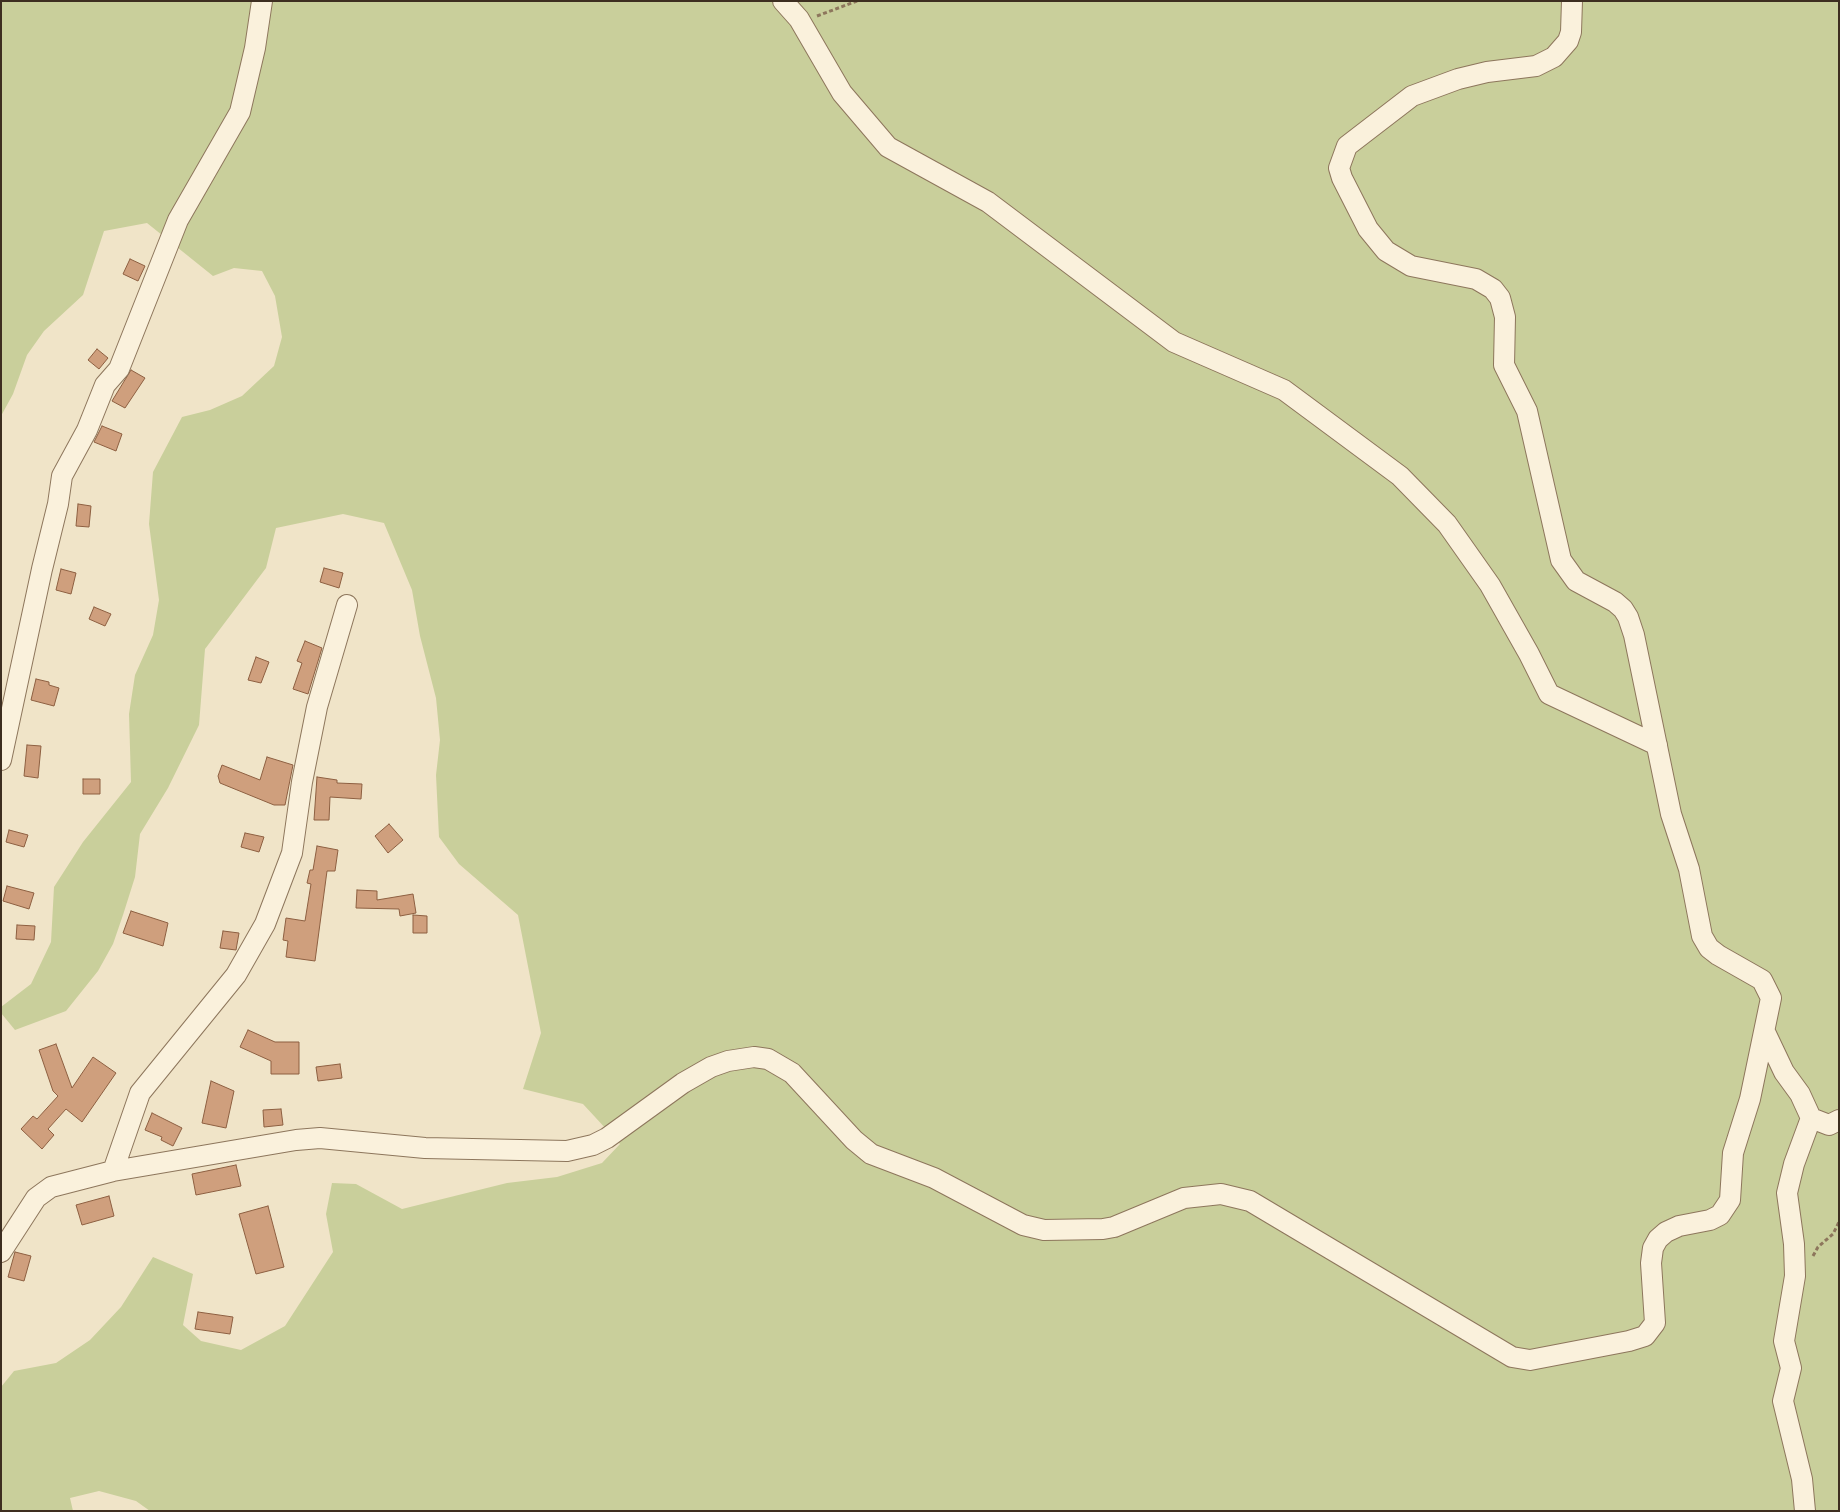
<!DOCTYPE html>
<style>
body{margin:0}
#map{position:relative;width:1840px;height:1512px;overflow:hidden;background:#f0e4c8;font-family:Spectral,serif}
canvas{display:block}
.frame{position:absolute;inset:0;border:2px solid #3d2e20;pointer-events:none}
</style>
<div id="map">
<canvas width="1840" height="1512"></canvas>
<div class="frame"></div>
</div>
<script>
const ctx = document.querySelector('canvas').getContext('2d');
ctx.lineJoin = 'round';
function fill(path, color) { ctx.fillStyle = color; ctx.fill(path, 'evenodd'); }
const toPath = rows => new Path2D(rows.map(r => 'M' + r).join(''));
function trace(path, color, width, dash) { ctx.strokeStyle = color; ctx.lineWidth = width; ctx.lineCap = dash ? 'butt' : 'round'; ctx.setLineDash(dash || []); ctx.stroke(path); }
const green = toPath([
 [1,1,1839,1,1839,1511,150,1511,136,1501,99,1491,70,1498,73,1511,1,1511,1,1387,14,1371,56,1363,90,1340,121,1307,153,1257,193,1274,183,1325,201,1341,241,1350,285,1326,333,1252,326,1214,332,1183,356,1184,402,1209,507,1183,557,1177,602,1163,620,1144,583,1104,523,1089,541,1033,518,915,459,864,439,837,436,775,440,740,436,698,420,636,412,590,384,523,343,514,276,528,266,568,205,649,199,725,168,788,140,834,135,877,123,915,113,944,98,971,66,1011,15,1030,1,1013,1,1007,31,984,51,942,54,887,83,842,131,782,129,714,135,675,153,635,159,600,149,524,153,472,182,417,210,410,242,396,274,366,282,337,275,296,262,271,234,268,213,276,147,223,104,231,83,295,44,331,27,355,13,394,1,416]
]);
const building = toPath([
 [130,259,145,266,138,281,123,274,130,259],
 [97,349,108,358,99,369,88,360,97,349],
 [131,370,145,378,125,408,112,401,131,370],
 [102,426,122,434,116,451,94,442,102,426],
 [78,504,91,506,89,527,76,526,78,504],
 [324,568,343,573,339,588,320,582,324,568],
 [61,569,76,573,71,594,56,590,61,569],
 [94,607,111,614,105,626,89,619,94,607],
 [305,641,322,648,308,694,293,689,302,663,297,661,305,641],
 [256,657,269,662,261,683,248,680,256,657],
 [36,679,49,682,49,685,59,688,54,706,31,700,36,679],
 [27,745,41,746,38,778,24,776,27,745],
 [267,757,293,765,285,805,274,805,220,783,218,776,222,765,260,780,267,757],
 [317,777,337,780,337,783,362,784,361,799,330,797,329,820,314,820,317,777],
 [83,779,100,779,100,794,83,794,83,779],
 [389,824,403,840,388,853,375,836,389,824],
 [9,830,28,835,24,847,6,842,9,830],
 [245,833,264,837,259,852,241,847,245,833],
 [317,846,338,850,335,871,327,871,315,961,286,957,288,941,283,940,286,918,305,921,311,884,307,883,310,870,313,870,317,846],
 [7,886,34,893,29,909,3,901,7,886],
 [357,890,377,891,377,900,413,894,416,913,400,916,399,909,356,908,357,890],
 [131,911,168,923,163,946,123,933,131,911],
 [413,915,427,916,427,933,413,933,413,915],
 [17,925,35,926,34,940,16,939,17,925],
 [223,931,239,933,236,950,220,948,223,931],
 [248,1030,275,1042,299,1042,299,1074,271,1074,271,1061,240,1047,248,1030],
 [56,1044,72,1088,93,1057,116,1073,82,1122,66,1109,48,1129,54,1135,42,1149,21,1129,33,1116,37,1119,58,1096,53,1091,39,1050,56,1044],
 [340,1064,342,1078,318,1081,316,1067,340,1064],
 [211,1081,234,1091,226,1128,202,1123,211,1081],
 [281,1109,283,1125,264,1127,263,1110,281,1109],
 [152,1113,182,1128,173,1146,161,1140,162,1137,145,1130,152,1113],
 [236,1165,241,1186,196,1195,192,1174,236,1165],
 [109,1196,114,1216,82,1225,76,1205,109,1196],
 [268,1206,284,1267,256,1274,239,1214,268,1206],
 [15,1252,31,1256,24,1281,8,1277,15,1252],
 [198,1312,233,1317,230,1334,195,1329,198,1312]
]);
const path = toPath([
 [817,16,857,1],
 [1813,1256,1818,1247,1833,1234,1839,1222]
]);
const minor = toPath([
 [783,1,799,19,842,93,888,147,988,202,1174,342,1284,390,1400,476,1447,524,1490,585,1529,654,1549,694,1657,745],
 [1,760,42,569,58,504,62,476,87,430,105,385,119,369,178,220,240,112,255,48,262,1],
 [1765,1032,1784,1072,1800,1094,1811,1118],
 [113,1171,140,1093,236,975,265,924,292,853,302,782,317,707,347,605],
 [1,1252,36,1198,51,1187,113,1171,296,1140,320,1138,425,1148,567,1151,593,1145,607,1138,683,1083,711,1067,728,1061,754,1057,768,1059,792,1073,854,1140,871,1154,934,1178,1023,1225,1044,1230,1103,1229,1114,1227,1184,1198,1221,1194,1250,1201,1512,1357,1530,1360,1629,1341,1645,1336,1655,1323,1651,1263,1653,1248,1658,1239,1666,1232,1679,1226,1710,1220,1720,1215,1730,1200,1733,1153,1750,1099,1771,998,1762,980,1718,955,1709,948,1702,936,1689,869,1671,814,1634,635,1628,617,1623,609,1615,602,1576,581,1561,560,1527,411,1504,365,1505,317,1500,298,1493,289,1476,279,1411,266,1386,251,1368,229,1342,178,1339,168,1347,146,1412,96,1458,79,1487,72,1536,66,1554,57,1568,41,1571,32,1572,1],
 [1805,1511,1802,1479,1783,1401,1791,1368,1784,1341,1795,1276,1794,1244,1787,1193,1794,1164,1811,1118,1829,1125,1839,1120]
]);
fill(green, '#c9cf9b');
fill(building, '#cf9f7d');
trace(building, '#8d5f41', 1);
trace(minor, '#8d765c', 22);
trace(path, '#8d765c', 3, [4, 2.5]);
trace(minor, '#faf1dc', 20);
</script>
